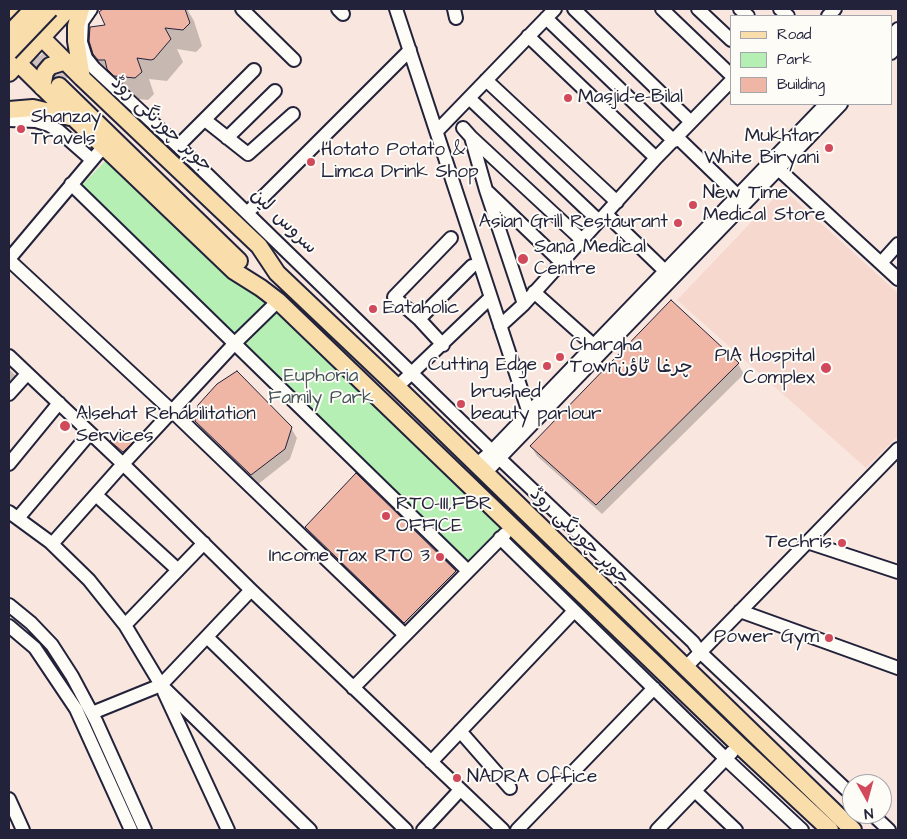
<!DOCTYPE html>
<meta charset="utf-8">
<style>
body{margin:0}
#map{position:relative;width:907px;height:839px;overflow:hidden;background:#f9e7df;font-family:"Architects Daughter",sans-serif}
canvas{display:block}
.frame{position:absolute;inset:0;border:10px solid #22223b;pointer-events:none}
.legend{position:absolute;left:730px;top:15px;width:162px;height:90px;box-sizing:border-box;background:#fdfcf7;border:1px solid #a5a5ac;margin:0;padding:6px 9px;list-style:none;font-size:15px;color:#22223b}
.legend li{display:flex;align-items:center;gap:10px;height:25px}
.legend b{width:25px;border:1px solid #a5a5ac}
.north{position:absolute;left:842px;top:774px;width:50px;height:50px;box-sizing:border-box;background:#fdfcf7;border:1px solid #a5a5ac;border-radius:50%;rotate:173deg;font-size:14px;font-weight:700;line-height:20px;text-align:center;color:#22223b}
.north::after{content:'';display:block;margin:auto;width:18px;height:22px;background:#d1495b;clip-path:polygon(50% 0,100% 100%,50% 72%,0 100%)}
</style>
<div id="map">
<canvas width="907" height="839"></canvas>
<div class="frame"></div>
<ul class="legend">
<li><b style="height:6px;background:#f9deab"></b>Road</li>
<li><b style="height:14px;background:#b6efb3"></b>Park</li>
<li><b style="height:14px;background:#efb6a6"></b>Building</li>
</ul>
<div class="north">N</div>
</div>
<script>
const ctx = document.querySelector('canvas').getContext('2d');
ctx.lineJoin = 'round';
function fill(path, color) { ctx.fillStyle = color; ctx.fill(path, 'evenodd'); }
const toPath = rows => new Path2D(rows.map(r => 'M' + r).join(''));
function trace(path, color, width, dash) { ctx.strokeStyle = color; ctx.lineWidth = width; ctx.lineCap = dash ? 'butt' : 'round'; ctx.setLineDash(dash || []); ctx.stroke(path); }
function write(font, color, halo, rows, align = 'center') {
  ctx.font = font + ' "Architects Daughter","Playpen Sans Arabic",sans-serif'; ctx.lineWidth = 4; ctx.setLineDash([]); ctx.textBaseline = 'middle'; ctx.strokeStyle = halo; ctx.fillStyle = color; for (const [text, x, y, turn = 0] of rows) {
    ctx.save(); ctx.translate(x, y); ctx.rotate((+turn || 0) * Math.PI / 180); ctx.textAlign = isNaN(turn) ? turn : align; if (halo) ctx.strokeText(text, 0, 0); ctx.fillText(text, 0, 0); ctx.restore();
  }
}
const built = toPath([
 [783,189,898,293,898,436,866,468,677,300]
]);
const green = toPath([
 [111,155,268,305,236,339,79,188],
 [277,312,503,530,469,564,243,347]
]);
const shadow = toPath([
 [104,9,187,9,194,21,202,46,196,52,177,49,183,62,167,81,149,79,154,94,148,100,128,98,108,77,94,54,107,26,101,12],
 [671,302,738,364,744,374,602,514,537,456,531,446],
 [9,369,15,375,19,382,9,394],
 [196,421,291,428,297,438,290,459,257,485,202,432],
 [112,441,133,441,138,451,129,462,118,451],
 [306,527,455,571,461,581,410,632,312,537]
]);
const building = toPath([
 [103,9,185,9,190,23,183,30,165,28,171,39,154,59,151,60,137,58,142,72,135,78,114,76,107,69,105,60,98,60,93,54,89,41,90,27,105,25,99,12,103,9],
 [671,300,739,363,596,505,530,446,671,300],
 [237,371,292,427,285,449,251,475,195,421,198,405,217,384,237,371],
 [121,429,134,441,123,452,110,441,121,429],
 [356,473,456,571,404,623,305,527,356,473]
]);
const majorTunnel = toPath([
 [9,19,67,78],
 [16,44,54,81]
]);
const minor = toPath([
 [91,9,82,22,81,42,86,58,94,68,178,146,499,458,693,642,700,652,852,795],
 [242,9,294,60],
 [338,9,343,14],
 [396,9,529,413],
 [454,9,456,18],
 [574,9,691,122],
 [662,9,731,75],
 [698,9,731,40],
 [740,9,748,16],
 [780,9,788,16],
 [828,16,835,9],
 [546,18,674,141],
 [528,36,656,158],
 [891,37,898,29],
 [891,53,898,45],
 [486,80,617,202],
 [469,98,599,221],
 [9,120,36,121,49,125,59,131,92,160],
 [205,120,248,154,293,114],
 [463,128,471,137,582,240],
 [437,131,555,9],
 [471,137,486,190,524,304],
 [677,137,737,195],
 [227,138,275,91],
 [178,146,254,70],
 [773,164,898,279],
 [71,184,468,571],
 [488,192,561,262],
 [247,213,410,50],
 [606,214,665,271],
 [9,259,104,146],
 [9,260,172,411,405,635],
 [881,263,898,244],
 [534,292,600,351],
 [419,319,472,266],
 [500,326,524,304,656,158,731,81],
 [443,345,419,319,394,297,451,238],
 [9,356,123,464,251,590,503,830],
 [397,387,490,298],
 [9,394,27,374],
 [9,464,59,403],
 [476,465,492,451,826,104],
 [485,473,841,104],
 [96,495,178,570],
 [9,512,50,542,89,580,125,625,161,685,310,830],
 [18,518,90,433],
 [500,538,726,759,802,830],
 [807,542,898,572],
 [52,544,123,464,235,343,278,301],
 [9,605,31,623,52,645,72,676,96,721,145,830],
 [740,611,898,668],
 [125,625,204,543],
 [9,626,35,648,76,709,131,830],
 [207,637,406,830],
 [685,668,898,449],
 [353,688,505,534],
 [164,692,228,830],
 [92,713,161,685,251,590],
 [460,731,510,788],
 [431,762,574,611],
 [695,791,736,830],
 [9,799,23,830],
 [872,814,889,830],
 [423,830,460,790],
 [517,830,654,688],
 [657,830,732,752]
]);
const major = toPath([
 [13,9,82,78,259,246,277,273,397,387,853,830],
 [81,9,76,26,76,41,82,78],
 [9,54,73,117,234,271,261,288,278,301,739,745,830,830],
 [9,73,68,9],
 [59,86,239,261],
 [42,87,45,72,50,66,66,61],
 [9,110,33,108,70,117]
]);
const majorBridge = toPath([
 [9,34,33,9],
 [9,52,50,9]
]);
const markers = [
 [568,98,5,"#d1495b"],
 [21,129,5,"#d1495b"],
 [829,148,5,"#d1495b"],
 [311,162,5,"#d1495b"],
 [693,205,5,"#d1495b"],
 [678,223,5,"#d1495b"],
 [523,259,6,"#d1495b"],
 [373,309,5,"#d1495b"],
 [560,357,5,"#d1495b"],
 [547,366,5,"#d1495b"],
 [826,368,6,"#d1495b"],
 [461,404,5,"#d1495b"],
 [65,426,6,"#d1495b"],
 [386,516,5,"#d1495b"],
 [842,543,5,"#d1495b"],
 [440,557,5,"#d1495b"],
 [829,638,5,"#d1495b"],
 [457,778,5,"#d1495b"]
];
const poiNames = [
 ["Masjid-e-Bilal",578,98],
 ["Shanzay",31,118],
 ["Travels",31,140],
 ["Mukhtar",819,137,"right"],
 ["White Biryani",819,159,"right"],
 ["Hotato Potato &",321,151],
 ["Limca Drink Shop",321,173],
 ["New Time",703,194],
 ["Medical Store",703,216],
 ["Asian Grill Restaurant",668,223,"right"],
 ["Sana Medical",534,248],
 ["Centre",534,270],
 ["Eataholic",383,309],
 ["Chargha",570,346],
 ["Townچرغا ٹاؤن",570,368],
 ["PIA Hospital",815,357,"right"],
 ["Complex",815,379,"right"],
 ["Cutting Edge",537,366,"right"],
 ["brushed",471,393],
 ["beauty parlour",471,415],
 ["Alsehat Rehabilitation",76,415],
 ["Services",76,437],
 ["RTO-III,FBR",396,505],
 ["OFFICE",396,527],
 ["Techris",832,543,"right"],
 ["Income Tax RTO 3",430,557,"right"],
 ["Power Gym",819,638,"right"],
 ["NADRA Office",467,778]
];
const streetNames = [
 ["جوہر چورنگی روڈ",161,125,43],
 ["سروس لین",283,222,44],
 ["جوہر چورنگی روڈ",579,537,44]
];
const parkNames = [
 ["Euphoria",321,377],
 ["Family Park",321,399]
];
fill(built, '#f6d8ce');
fill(green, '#b6efb3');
fill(shadow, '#0003');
fill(building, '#efb6a6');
trace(building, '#22223b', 1);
trace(majorTunnel, '#cec0be', 16, [16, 8]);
trace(minor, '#22223b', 16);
trace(major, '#22223b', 20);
trace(minor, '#fdfcf7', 12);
trace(major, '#f9deab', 16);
trace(majorBridge, '#22223b', 20, []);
trace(majorBridge, '#f9deab', 16);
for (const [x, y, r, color] of markers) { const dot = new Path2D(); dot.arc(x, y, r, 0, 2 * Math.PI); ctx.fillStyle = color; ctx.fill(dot); trace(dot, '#fdfcf7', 2); }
write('19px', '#22223b', '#fdfcf7', poiNames, 'left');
write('19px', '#22223b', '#fdfcf7', streetNames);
write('19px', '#475559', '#fdfcf7', parkNames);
</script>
